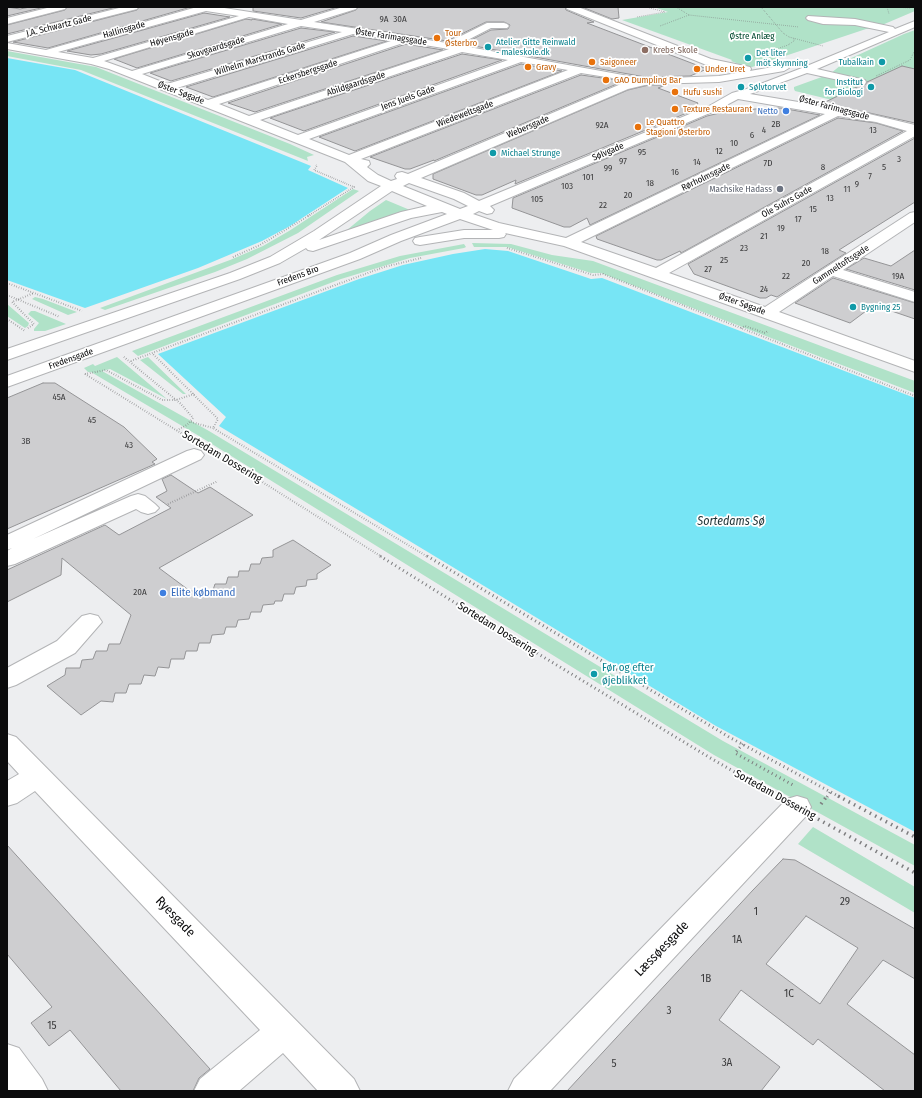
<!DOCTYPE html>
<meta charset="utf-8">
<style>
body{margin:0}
#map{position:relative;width:922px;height:1098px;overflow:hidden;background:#edeef0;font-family:"Fira Sans Condensed",sans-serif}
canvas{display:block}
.frame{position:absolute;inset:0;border:8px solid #0b0b0c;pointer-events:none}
</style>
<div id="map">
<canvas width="922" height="1098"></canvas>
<div class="frame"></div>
</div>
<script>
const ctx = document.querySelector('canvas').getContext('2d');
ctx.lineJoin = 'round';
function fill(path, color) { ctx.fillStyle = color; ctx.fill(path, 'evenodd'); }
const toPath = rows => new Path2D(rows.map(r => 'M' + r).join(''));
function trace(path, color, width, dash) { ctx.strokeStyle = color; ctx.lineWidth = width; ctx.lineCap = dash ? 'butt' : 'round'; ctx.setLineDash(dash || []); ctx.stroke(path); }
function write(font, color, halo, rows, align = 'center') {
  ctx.font = font + ' "Fira Sans Condensed",sans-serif'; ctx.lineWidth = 3.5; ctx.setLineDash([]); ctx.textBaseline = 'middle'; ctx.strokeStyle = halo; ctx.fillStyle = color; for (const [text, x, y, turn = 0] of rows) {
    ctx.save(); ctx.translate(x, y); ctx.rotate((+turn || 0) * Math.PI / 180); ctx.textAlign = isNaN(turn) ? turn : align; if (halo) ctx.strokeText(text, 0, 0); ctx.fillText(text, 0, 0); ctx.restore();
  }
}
const green = toPath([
 [654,7,915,7,915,11,875,28,866,29,749,68,731,61,732,60,622,20,668,12],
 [915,30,915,120,795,91,794,89,794,87,830,74,847,60,904,34],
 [7,51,96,67,290,144,314,155,307,157,308,161,81,70,7,56],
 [353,189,359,191,298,233,247,259,215,272,105,310,100,308,230,260,263,246,289,231],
 [386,200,410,210,347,230,370,211],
 [472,243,511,244,552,255,593,261,915,381,915,393,601,273,591,273,507,247,474,247],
 [464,244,466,247,464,248,410,258,341,279,138,356,132,351,337,275,400,256],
 [35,297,43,299,77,312,68,315,32,299],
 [7,304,29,323,28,326,25,328,7,316],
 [31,311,35,311,66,324,45,331,34,331,34,329,39,323,28,314],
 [117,357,167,399,110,369,102,371,209,431,723,741,915,845,915,866,714,755,199,436,91,372,88,372,84,368,93,364,95,366],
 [148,357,186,394,183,394,140,360],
 [813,827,915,887,915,913,798,844]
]);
const water = toPath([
 [7,58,75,70,311,166,308,170,348,188,290,226,262,241,198,268,85,308,7,280],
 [485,249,508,251,591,279,602,278,915,398,915,832,716,726,219,426,226,417,158,354,359,279,403,265,453,254]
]);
const building = toPath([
 [7,7,20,9,30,7,45,7,7,16,7,7],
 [67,7,117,7,7,34,7,25,65,10,67,7],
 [139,7,191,7,48,48,13,42,137,10,139,7],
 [253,7,338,7,301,18,253,11,253,7],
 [358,7,565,7,566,10,594,22,587,23,707,69,690,76,645,77,463,44,491,30,508,29,510,25,504,22,486,22,447,41,321,22,356,10,358,7],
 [582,7,618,7,619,18,612,19,582,7],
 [204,13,230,17,101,54,91,55,67,51,204,13],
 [246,19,252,20,252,19,282,24,137,68,114,59,246,19],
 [301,28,335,32,171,81,150,73,301,28],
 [353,36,387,41,213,97,186,87,353,36],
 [406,44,443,50,255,112,228,103,406,44],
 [462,54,502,60,304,131,270,118,462,54],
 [521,64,562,71,355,151,319,137,521,64],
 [902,66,915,69,915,123,865,112,821,104,859,86,865,85,867,82,902,66],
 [581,75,624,81,434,161,434,160,410,169,405,169,370,157,581,75],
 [649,85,666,85,658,88,698,103,694,110,515,184,516,180,482,195,476,195,433,179,433,174,628,90,649,85],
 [769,108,781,108,820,115,590,225,587,218,570,227,564,227,512,208,513,198,707,116,728,111,769,108],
 [838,118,876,123,903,131,681,253,680,251,661,260,657,260,597,239,596,236,838,118],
 [915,138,915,202,839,250,846,253,777,297,771,295,766,298,760,298,694,274,688,264,915,138],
 [915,250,915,290,846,269,864,258,891,266,915,250],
 [833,278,915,303,915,319,874,305,850,323,795,303,833,278],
 [43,383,55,383,124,427,157,459,152,462,155,464,7,529,7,398,43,383],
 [171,475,198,493,210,487,253,515,159,568,190,591,213,590,215,584,226,584,228,577,238,577,239,571,249,571,251,564,260,564,262,558,273,557,273,550,293,540,331,565,317,574,317,579,307,580,306,586,296,587,294,594,284,594,282,601,275,601,274,604,263,605,261,612,251,612,249,619,238,620,236,627,226,627,224,634,212,635,210,643,199,643,197,651,186,651,184,659,171,659,169,668,158,667,155,676,144,675,141,684,129,684,126,693,115,693,113,702,101,701,81,715,47,686,65,675,66,668,80,668,82,660,93,659,96,651,107,651,109,644,120,644,131,615,62,558,61,575,7,602,7,570,105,525,119,535,171,508,156,497,167,491,162,479,171,475],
 [7,845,210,1069,199,1078,193,1091,121,1091,70,1030,49,1046,31,1023,52,1007,7,954,7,845],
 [783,859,795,860,915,929,915,979,883,960,847,1004,915,1055,915,1091,885,1091,818,1039,813,1045,741,990,719,1020,780,1067,761,1091,567,1091,753,890,783,859],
 [806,916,858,948,820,1004,766,964,806,916]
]);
const pathFar4 = toPath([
 [676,7,689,15,799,27],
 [761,7,783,33,789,37,823,46],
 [887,7,889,14],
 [893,7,911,8],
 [637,17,665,12,646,7],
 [660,26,689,15],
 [754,57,788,45,794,41,794,38],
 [876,76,910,60,915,50]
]);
const pathFar3 = toPath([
 [308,216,354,187,314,170,317,166,316,165]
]);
const pathFar2 = toPath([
 [507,248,593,275,603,274,915,396],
 [233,257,260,245,310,215],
 [421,258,384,267,152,353,218,419,213,428,428,557],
 [7,283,82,311],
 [7,295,60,317],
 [7,319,25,331],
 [28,328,34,324,12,302,34,293],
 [741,328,745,326,765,333,768,331],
 [124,357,181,404,193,418,187,425,177,430],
 [131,361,152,353],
 [85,374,189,438],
 [85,374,106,370,162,400,176,400,194,394],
 [191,422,213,428],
 [216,453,382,557],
 [168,504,218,481]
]);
const pathFar1 = toPath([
 [380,556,489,624,712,759,775,795],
 [427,556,729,737,840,797],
 [743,744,735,753,793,785],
 [827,797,831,791]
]);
const path = toPath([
 [838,796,915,837],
 [821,804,827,796],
 [818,819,915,873]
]);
const minor = toPath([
 [51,7,66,7,65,9,7,24,7,18,51,7],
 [123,7,138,7,137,9,7,42,7,36,123,7],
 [197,7,218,7,301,20,343,7,357,7,356,9,314,22,447,43,487,23,504,23,507,24,509,26,507,28,491,28,458,45,645,79,719,76,743,72,704,64,567,9,566,7,578,7,711,59,750,67,751,69,750,71,784,65,789,68,784,71,719,82,649,84,628,89,421,178,464,193,479,201,709,106,732,93,750,88,802,68,889,32,855,25,823,24,808,20,806,18,808,16,855,19,893,27,895,29,915,21,915,27,817,69,865,80,866,82,865,84,861,85,807,73,750,94,865,113,915,125,915,136,669,273,765,307,910,213,915,212,915,222,843,270,915,292,915,302,833,276,779,312,915,361,915,372,564,246,505,233,506,234,504,237,499,238,464,238,420,245,415,244,413,241,415,238,420,237,464,230,493,230,460,219,401,241,360,259,7,387,7,376,350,253,391,235,447,214,442,212,411,218,313,251,308,250,306,248,280,263,240,279,7,360,7,349,230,273,270,257,314,231,381,186,368,181,345,162,109,69,91,64,7,49,7,43,46,50,197,7],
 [206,11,239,16,93,58,58,52,206,11],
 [249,17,288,24,132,71,104,61,249,17],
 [301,26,342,32,167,84,142,74,301,26],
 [353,34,394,40,208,100,177,88,353,34],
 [406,42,449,49,249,116,219,104,406,42],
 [462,52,508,60,298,135,260,120,462,52],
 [521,62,568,70,349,155,309,139,521,62],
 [581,73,631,81,621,84,408,174,402,172,397,173,395,176,397,179,391,181,378,175,367,167,370,164,369,161,361,159,581,73],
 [738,99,825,114,566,238,499,223,473,214,479,211,487,214,492,213,494,210,490,206,717,110,738,99],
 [838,116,876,122,907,131,656,268,581,242,838,116],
 [409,183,454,199,468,206,460,209,403,186,409,183],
 [392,191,427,206,401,212,319,240,392,191],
 [194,449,201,451,204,455,201,459,33,539,131,496,138,494,145,496,155,504,159,508,155,512,148,514,141,512,136,509,15,564,7,566,7,551,12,548,7,550,7,535,187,451,194,449],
 [90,614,98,616,102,622,75,653,16,685,7,688,7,668,57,641,82,616,90,614],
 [7,734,16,737,354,1079,360,1091,318,1091,283,1053,239,1091,194,1091,200,1079,260,1030,35,791,17,803,7,806,7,781,19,774,7,761,7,734],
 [797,796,807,799,811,807,807,815,550,1091,508,1091,514,1079,787,799,797,796],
 [7,1044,19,1048,42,1079,48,1091,9,1091,7,1088,7,1044]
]);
const markers = [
 [437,38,4,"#e8710a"],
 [488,47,4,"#0f9aa8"],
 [645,50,4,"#8d6e63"],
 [748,58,4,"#0f9aa8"],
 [592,62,4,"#e8710a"],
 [882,62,4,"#0f9aa8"],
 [528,67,4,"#e8710a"],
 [697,69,4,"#e8710a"],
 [606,80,4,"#e8710a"],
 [741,87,4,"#0f9aa8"],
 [871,87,4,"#0f9aa8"],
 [675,92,4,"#e8710a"],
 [675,109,4,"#e8710a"],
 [786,111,4,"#3f7fe0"],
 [638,127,4,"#e8710a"],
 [493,153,4,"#0f9aa8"],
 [780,189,4,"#6b7280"],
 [853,307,4,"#0f9aa8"],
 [163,593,4,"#3f7fe0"],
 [594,674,4,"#0f9aa8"]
];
const numberNames = [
 ["9A",384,19],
 ["30A",400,19],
 ["2B",776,124],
 ["92A",602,125],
 ["4",764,130],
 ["13",873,130],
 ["6",752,135],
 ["10",734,143],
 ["12",719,151],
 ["95",642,152],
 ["3",899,159],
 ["97",623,161],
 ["14",697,162],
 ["7D",768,163],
 ["8",823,167],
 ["5",884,167],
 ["99",608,168],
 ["16",675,172],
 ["7",870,176],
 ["101",588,177],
 ["18",650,183],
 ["9",857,184],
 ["103",567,186],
 ["11",847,189],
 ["20",628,195],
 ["13",830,198],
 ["105",537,199],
 ["22",603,205],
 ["15",813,209],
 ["17",798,219],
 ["19",781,228],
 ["21",764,236],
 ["23",744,248],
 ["18",825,251],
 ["25",724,260],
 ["20",806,263],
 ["27",708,269],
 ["22",786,276],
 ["19A",898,276],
 ["24",764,289],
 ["45A",59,397],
 ["45",92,420],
 ["3B",26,441],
 ["43",129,445],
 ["20A",140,592]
];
const farStreetnames = [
 ["J.A. Schwartz Gade",59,26,-14],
 ["Hallinsgade",124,30,-16],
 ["Øster Farimagsgade",391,37,9],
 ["Høyensgade",172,38,-16],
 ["Skovgaardsgade",216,48,-17],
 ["Wilhelm Marstrands Gade",260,59,-17],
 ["Eckersbergsgade",308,72,-18],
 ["Abildgaardsgade",356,84,-18],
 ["Øster Søgade",181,93,21],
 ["Jens Juels Gade",408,98,-20],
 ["Øster Farimagsgade",834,108,15],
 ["Wiedeweltsgade",465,114,-21],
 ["Webersgade",528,127,-23],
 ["Sølvgade",608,152,-23],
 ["Rørholmsgade",706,177,-26],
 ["Ole Suhrs Gade",787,202,-29],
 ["Gammeltoftsgade",841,265,-33],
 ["Fredens Bro",298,276,-20],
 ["Øster Søgade",742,304,20],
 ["Fredensgade",71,359,-20]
];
const farFoodnames = [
 ["Tour",445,33],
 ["Østerbro",445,43],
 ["Saigoneer",600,62],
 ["Gravy",536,67],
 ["Under Uret",705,69],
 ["GAO Dumpling Bar",614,80],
 ["Hufu sushi",683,92],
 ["Texture Restaurant",683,109],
 ["Le Quattro",646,122],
 ["Stagioni Østerbro",646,132]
];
const farParknames = [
 ["Østre Anlæg",752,36]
];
const farCulturenames = [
 ["Atelier Gitte Reinwald",496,42],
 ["- maleskole.dk",496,52],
 ["Det liter",756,53],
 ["möt skymning",756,63],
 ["Tubalkain",874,62,"right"],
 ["Institut",863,82,"right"],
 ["for Biologi",863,92,"right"],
 ["Sølvtorvet",749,87],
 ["Michael Strunge",501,153],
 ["Bygning 25",861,307]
];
const farEducationnames = [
 ["Krebs' Skole",653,50]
];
const farShopnames = [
 ["Netto",778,111]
];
const farWorshipnames = [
 ["Machsike Hadass",772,189]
];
const streetNames = [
 ["Sortedam Dossering",222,457,31],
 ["Sortedam Dossering",497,629,32],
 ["Sortedam Dossering",775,795,29]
];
const shopNames = [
 ["Elite købmand",171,593]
];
const cultureNames = [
 ["Før og efter",602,668],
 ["øjeblikket",602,681]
];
const nearNumbernames = [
 ["29",845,902],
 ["1",756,912],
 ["1A",737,940],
 ["1B",706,979],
 ["1C",789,994],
 ["3",669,1011],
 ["15",52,1026],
 ["3A",727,1063],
 ["5",614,1064]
];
const waterNames = [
 ["Sortedams Sø",731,522]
];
const nearStreetnames = [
 ["Ryesgade",175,917,46],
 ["Læssøesgade",662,949,-46]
];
fill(green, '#b0e2c8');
fill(water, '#77e5f5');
fill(building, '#ceced0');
trace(building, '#949496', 1);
trace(minor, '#b3b4b6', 2);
trace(pathFar4, '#7d7d7f', 1, [0.5, 1.5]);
trace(pathFar3, '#7d7d7f', 1.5, [0.5, 1.5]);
trace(pathFar2, '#7d7d7f', 2, [0.5, 2]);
trace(pathFar1, '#7d7d7f', 3, [1, 3.5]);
trace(path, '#7d7d7f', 3.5, [1.5, 4.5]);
fill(minor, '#fff');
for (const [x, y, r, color] of markers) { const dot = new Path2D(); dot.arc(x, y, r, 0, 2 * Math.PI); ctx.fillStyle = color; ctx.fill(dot); trace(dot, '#fff', 1.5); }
write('9px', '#3c3c3d', null, numberNames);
write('9px', '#0b0b0c', '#fff', farStreetnames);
write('9px', '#c56008', '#fff', farFoodnames, 'left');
write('9px', '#00492f', '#fff', farParknames);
write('9px', '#0d838f', '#fff', farCulturenames, 'left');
write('9px', '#785e54', '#fff', farEducationnames, 'left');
write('9px', '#366cbe', '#fff', farShopnames, 'right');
write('9px', '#5b616d', '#fff', farWorshipnames, 'right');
write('11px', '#0b0b0c', '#fff', streetNames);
write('11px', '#366cbe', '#fff', shopNames, 'left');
write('11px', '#0d838f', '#fff', cultureNames, 'left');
write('11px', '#3c3c3d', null, nearNumbernames);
write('italic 12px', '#1c3134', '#fff', waterNames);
write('13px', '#0b0b0c', '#fff', nearStreetnames);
</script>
